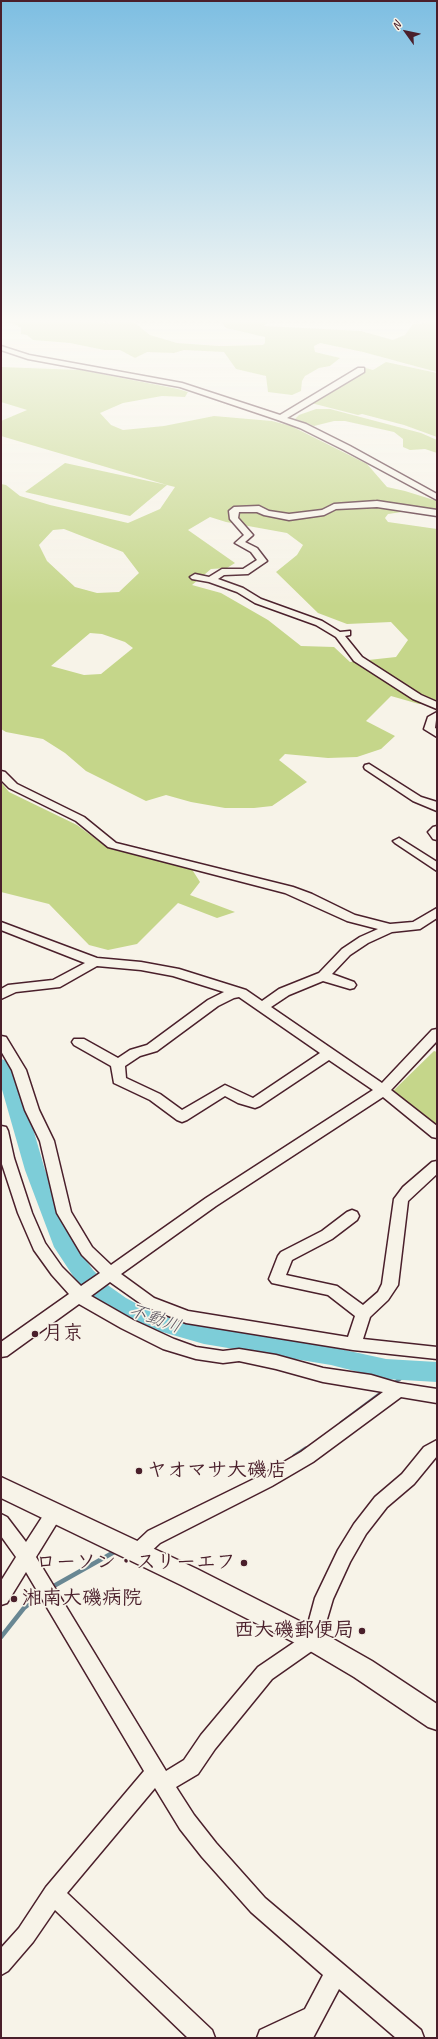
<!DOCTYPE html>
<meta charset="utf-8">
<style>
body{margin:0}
#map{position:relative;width:438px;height:2039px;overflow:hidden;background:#f7f3e8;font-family:Caveat,sans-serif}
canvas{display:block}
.frame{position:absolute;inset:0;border:2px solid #4a1f2b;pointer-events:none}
.north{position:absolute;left:386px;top:12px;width:40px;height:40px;-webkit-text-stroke:3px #f7f3e8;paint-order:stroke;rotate:303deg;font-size:11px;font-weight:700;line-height:16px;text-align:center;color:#4a1f2b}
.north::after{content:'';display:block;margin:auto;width:14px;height:18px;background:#4a1f2b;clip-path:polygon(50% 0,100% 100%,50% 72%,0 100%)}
</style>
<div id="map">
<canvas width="438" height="2039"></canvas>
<div class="frame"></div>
<div class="north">N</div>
</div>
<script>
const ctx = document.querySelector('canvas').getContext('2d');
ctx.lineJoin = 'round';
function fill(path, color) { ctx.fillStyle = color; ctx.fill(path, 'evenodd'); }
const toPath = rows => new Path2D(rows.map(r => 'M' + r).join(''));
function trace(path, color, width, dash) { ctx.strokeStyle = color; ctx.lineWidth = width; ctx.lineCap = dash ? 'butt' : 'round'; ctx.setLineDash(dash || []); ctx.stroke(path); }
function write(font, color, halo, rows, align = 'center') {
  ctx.font = font + ' Caveat,"Klee One",sans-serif'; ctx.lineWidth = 3.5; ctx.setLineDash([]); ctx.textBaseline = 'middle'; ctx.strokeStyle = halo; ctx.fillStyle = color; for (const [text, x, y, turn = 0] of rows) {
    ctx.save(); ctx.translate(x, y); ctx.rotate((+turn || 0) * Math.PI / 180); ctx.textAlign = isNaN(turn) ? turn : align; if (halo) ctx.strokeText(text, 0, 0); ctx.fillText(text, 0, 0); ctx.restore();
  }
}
const green = toPath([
 [12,320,94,320,109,324,117,320,131,320,150,335,177,343,219,346,263,345,265,343,265,337,226,328,222,322,216,320,278,320,269,322,264,326,361,331,393,340,405,335,413,324,425,323,424,320,437,320,437,372,363,352,320,343,314,346,315,352,340,358,330,366,319,368,305,376,302,381,301,391,292,395,268,392,266,376,236,369,224,352,184,350,174,353,147,352,135,358,120,350,104,350,70,343,33,340,27,335,21,334,21,328,11,322],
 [386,362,437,373,437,437,404,425,362,414,358,415,311,403,366,368,373,370],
 [1,367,81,370,178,389,188,392,185,397,162,396,123,403,100,413,111,425,123,430,164,426,214,416,272,421,291,426,367,464,387,487,405,491,437,501,437,509,434,511,402,512,388,514,385,518,388,522,437,529,437,704,419,704,391,696,366,721,395,736,381,749,357,757,328,758,285,754,279,760,307,782,272,806,254,808,225,808,191,802,166,795,146,801,86,771,65,753,43,739,6,732,1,729,1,484,6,485,20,496,50,505,128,523,160,509,175,487,167,485,130,516,25,492,65,463,167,485,1,436,1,421,27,410,1,402],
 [210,517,226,522,287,533,303,545,297,555,276,572,318,613,347,624,391,622,408,640,396,657,350,662,334,647,301,646,268,620,221,593,192,585,211,569,227,568,235,563,188,530],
 [64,529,123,552,139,573,119,592,97,593,75,587,47,561,39,545,53,530],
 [90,633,102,634,125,642,133,648,101,674,84,675,51,666],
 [316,409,330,409,421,433,437,440,437,453,425,449,410,450,403,447,403,439,394,432,345,421,334,421,314,426,295,419,299,415],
 [1,782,9,792,77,825,108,848,186,860,200,882,190,895,235,912,217,918,178,903,137,944,108,950,89,945,49,904,1,892],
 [434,1051,437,1052,437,1125,392,1092]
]);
const streamFar1 = toPath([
 [393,1384,412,1370],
 [341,1423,385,1390],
 [294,1456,306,1448]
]);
const stream = toPath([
 [52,1587,116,1551],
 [1,1637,24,1608,42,1594]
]);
const river = toPath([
 [1,1059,8,1061,19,1080,45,1170,75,1244,93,1270,109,1286,126,1298,152,1312,204,1326,331,1347,386,1359,437,1362,437,1382,386,1379,331,1365,204,1344,138,1325,110,1310,93,1298,77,1282,54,1247,25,1170,1,1086,1,1059]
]);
const minor = toPath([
 [1,346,29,355,182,383,280,415,358,368,364,368,364,372,287,418,306,424,350,446,437,494,437,500,344,450,300,428,278,420,180,387,28,359,1,350,1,346],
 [377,501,437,510,437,516,377,507,336,509,324,515,289,520,264,515,257,512,239,512,238,518,253,535,245,542,257,548,267,561,248,574,224,575,218,579,243,588,261,599,322,621,340,632,350,631,350,635,345,636,362,657,421,695,437,702,437,709,413,699,354,661,336,637,316,625,255,603,237,592,209,582,192,579,190,577,195,574,209,577,222,569,243,569,257,560,251,552,235,543,244,535,230,519,229,511,234,507,259,506,269,511,289,514,322,510,334,504,377,501],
 [437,712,435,728,437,729,437,737,424,729,428,717,437,712],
 [369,764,421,797,437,802,437,811,413,801,365,769,364,767,365,765,369,764],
 [1,771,5,772,17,784,84,817,116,843,293,887,312,894,355,915,390,924,413,922,437,908,437,918,420,929,392,932,368,943,350,955,332,974,354,982,356,985,354,988,350,989,323,981,289,995,271,1007,382,1083,432,1030,437,1029,437,1041,391,1090,437,1126,437,1138,432,1137,383,1097,216,1206,121,1274,154,1298,188,1311,348,1337,355,1316,328,1295,272,1283,269,1279,278,1256,281,1252,322,1231,347,1212,352,1210,357,1212,359,1216,357,1220,332,1239,292,1260,286,1275,337,1286,363,1305,378,1292,382,1284,394,1199,403,1187,432,1162,437,1161,437,1174,408,1201,398,1285,388,1300,370,1317,363,1339,437,1347,437,1359,353,1350,186,1323,144,1306,110,1282,91,1296,133,1320,174,1339,196,1347,223,1351,239,1349,276,1355,323,1368,371,1375,398,1383,437,1389,437,1403,401,1397,313,1462,272,1486,160,1543,144,1558,138,1560,132,1558,129,1552,132,1546,148,1531,260,1476,301,1452,383,1392,323,1382,276,1369,239,1361,223,1363,196,1359,163,1349,121,1328,79,1304,7,1356,1,1357,1,1342,69,1294,52,1275,34,1250,18,1213,1,1161,1,1126,6,1127,8,1131,14,1158,32,1213,45,1243,62,1267,81,1286,100,1273,82,1255,57,1213,40,1141,25,1110,12,1070,1,1051,1,1036,6,1037,26,1070,39,1110,54,1141,71,1212,92,1247,111,1265,206,1198,373,1090,329,1060,260,1106,255,1108,238,1103,225,1096,187,1120,182,1122,177,1120,150,1100,114,1083,111,1066,74,1045,72,1042,74,1039,84,1039,118,1058,130,1050,147,1045,208,1000,224,992,173,976,141,970,97,966,60,987,16,992,1,999,1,989,8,985,53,980,85,963,1,930,1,922,97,958,141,962,179,969,246,990,262,1001,279,989,319,973,342,949,360,937,378,929,347,921,285,893,108,847,76,821,9,788,1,780,1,771],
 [239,997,320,1053,253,1098,225,1085,182,1110,160,1094,126,1078,125,1066,140,1056,157,1051,218,1006,234,998,239,997],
 [437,826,437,840,433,839,428,832,433,827,437,826],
 [399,838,437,862,437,871,395,843,393,841,399,838],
 [437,1440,437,1456,414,1484,387,1507,366,1534,350,1562,333,1599,319,1646,272,1679,215,1749,198,1774,176,1787,194,1815,216,1843,265,1898,421,2030,424,2038,396,2038,339,1989,313,2038,257,2038,260,2030,305,2009,323,1975,251,1912,202,1857,180,1829,155,1788,67,1893,212,2030,215,2038,188,2038,55,1910,33,1942,8,1971,1,1975,1,1948,19,1928,46,1887,144,1771,26,1572,7,1603,1,1605,1,1581,16,1557,1,1536,1,1514,7,1517,26,1542,48,1508,54,1505,60,1508,63,1513,60,1518,36,1557,166,1771,184,1760,201,1735,258,1667,305,1635,315,1598,338,1550,354,1524,375,1497,402,1474,424,1447,437,1440]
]);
const major = toPath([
 [1,1477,197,1569,321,1632,372,1661,437,1704,437,1730,428,1727,354,1677,305,1648,181,1585,1,1498,1,1477]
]);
const markers = [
 [35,1334,4,"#4a1f2b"],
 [139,1471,4,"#4a1f2b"],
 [244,1563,4,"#4a1f2b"],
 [14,1599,4,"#4a1f2b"],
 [362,1631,4,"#4a1f2b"]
];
const waterNames = [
 ["不動川",155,1319,20]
];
const nearPoinames = [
 ["月京",43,1334],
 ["ヤオマサ大磯店",147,1471],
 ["ローソン・スリーエフ",236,1563,"right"],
 ["湘南大磯病院",22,1599],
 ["西大磯郵便局",354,1631,"right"]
];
fill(green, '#c5d68a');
trace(streamFar1, '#698793', 3.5);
trace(stream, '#698793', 4.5);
fill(river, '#7dcdd8');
trace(minor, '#4a1f2b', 3);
trace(major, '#4a1f2b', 3);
fill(minor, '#f7f3e8');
fill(major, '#f7f3e8');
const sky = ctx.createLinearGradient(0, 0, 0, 606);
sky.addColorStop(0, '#7dbee2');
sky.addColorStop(0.53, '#fbfaf5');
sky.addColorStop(1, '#fbfaf500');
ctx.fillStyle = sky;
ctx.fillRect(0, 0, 438, 606);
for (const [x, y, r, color] of markers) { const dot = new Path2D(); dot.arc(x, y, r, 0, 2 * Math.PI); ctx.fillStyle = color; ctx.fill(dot); trace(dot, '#f7f3e8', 1.5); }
write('italic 18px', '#59535f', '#f7f3e8', waterNames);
write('bold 20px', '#4a1f2b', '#f7f3e8', nearPoinames, 'left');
</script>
